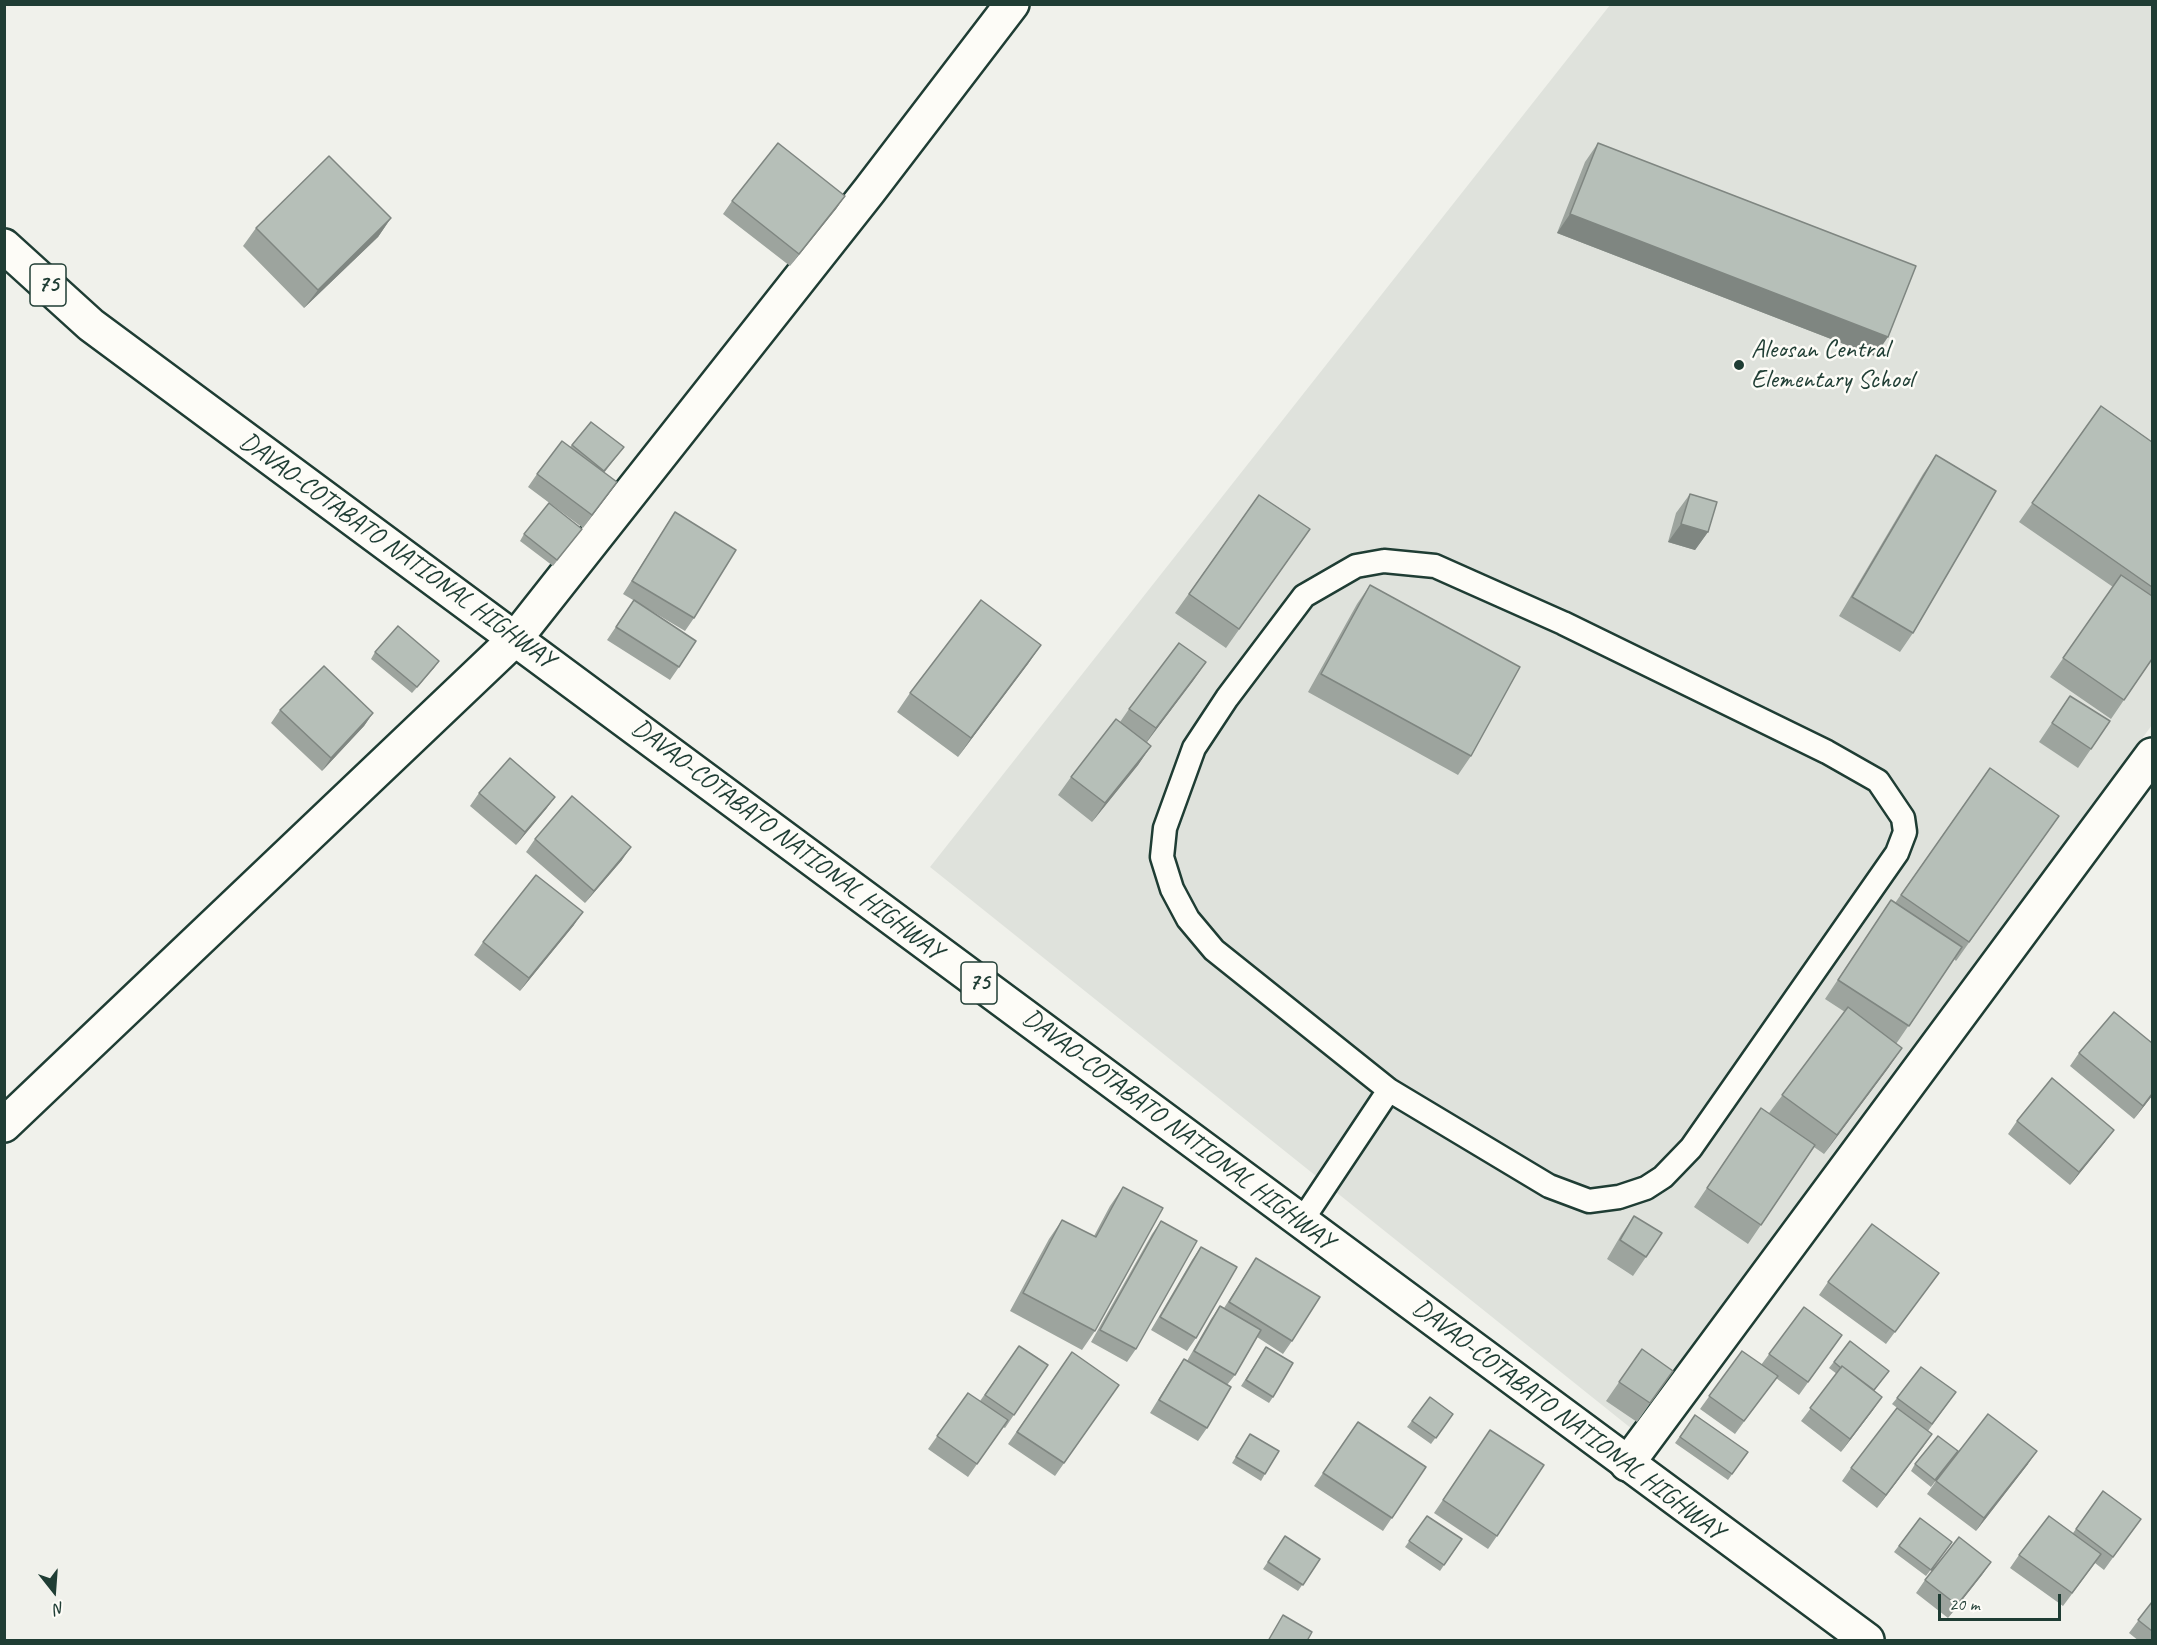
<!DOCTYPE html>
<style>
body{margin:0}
#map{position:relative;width:2157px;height:1645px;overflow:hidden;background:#f0f1eb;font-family:Caveat,sans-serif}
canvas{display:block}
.frame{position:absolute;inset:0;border:6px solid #1f3d34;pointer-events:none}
.north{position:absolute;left:24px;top:1561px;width:60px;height:60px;-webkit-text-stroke:4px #fdfcf7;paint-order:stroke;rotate:163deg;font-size:16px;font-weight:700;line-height:24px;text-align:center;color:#1f3d34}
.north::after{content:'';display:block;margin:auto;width:21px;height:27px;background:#1f3d34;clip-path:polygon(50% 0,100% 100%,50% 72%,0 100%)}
.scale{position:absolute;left:1938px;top:1594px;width:123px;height:27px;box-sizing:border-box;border:3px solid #1f3d34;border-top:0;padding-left:8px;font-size:18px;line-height:21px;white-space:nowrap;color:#1f3d34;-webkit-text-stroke:4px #fdfcf7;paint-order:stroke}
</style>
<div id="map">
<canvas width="2157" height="1645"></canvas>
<div class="frame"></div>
<div class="north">N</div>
<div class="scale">20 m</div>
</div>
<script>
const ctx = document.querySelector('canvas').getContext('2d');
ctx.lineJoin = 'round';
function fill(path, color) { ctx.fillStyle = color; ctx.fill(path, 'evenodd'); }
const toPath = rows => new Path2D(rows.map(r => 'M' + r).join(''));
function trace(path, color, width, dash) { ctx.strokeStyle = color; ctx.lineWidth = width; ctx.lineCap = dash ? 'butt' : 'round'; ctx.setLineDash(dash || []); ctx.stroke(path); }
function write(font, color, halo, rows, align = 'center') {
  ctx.font = font + ' Caveat,sans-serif'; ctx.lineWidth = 5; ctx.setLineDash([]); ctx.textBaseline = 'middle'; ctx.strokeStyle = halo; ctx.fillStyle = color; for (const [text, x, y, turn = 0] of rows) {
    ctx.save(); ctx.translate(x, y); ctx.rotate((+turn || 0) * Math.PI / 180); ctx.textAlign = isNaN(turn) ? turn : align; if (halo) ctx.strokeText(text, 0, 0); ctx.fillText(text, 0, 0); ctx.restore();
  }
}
const built = toPath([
 [1610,5,2152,5,2152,725,1632,1429,930,867]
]);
const lane = toPath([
 [1384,561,1435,566,1563,623,1827,752,1878,781,1903,818,1905,832,1897,853,1691,1148,1663,1177,1646,1188,1619,1197,1589,1201,1549,1186,1389,1090,1214,950,1188,919,1172,889,1162,857,1165,828,1194,748,1227,698,1304,596,1356,566,1384,561],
 [1301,1222,1389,1090]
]);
const street = toPath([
 [515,639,869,191,1012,4],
 [1627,1464,2152,755]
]);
const secondary = toPath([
 [4,1125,515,639]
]);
const highway = toPath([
 [4,246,91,325,1867,1640]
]);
const wall = toPath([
 [1598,143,1875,356,1557,233,1585,162],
 [845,196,836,209,790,266,723,214,732,201],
 [391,218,378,237,304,308,243,246,256,228],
 [2101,406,2152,442,2152,659,2111,719,2050,677,2113,587,2019,522],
 [591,422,624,447,604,473,617,482,583,528,528,487,537,474,570,447],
 [1936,455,1913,633,1900,652,1839,616,1923,474],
 [1690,494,1708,532,1695,550,1668,542,1676,513],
 [1259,495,1310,529,1226,648,1175,613],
 [675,512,694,618,685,631,623,594],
 [582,529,553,566,520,541,524,534],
 [1370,585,1471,756,1458,775,1308,692,1357,604],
 [634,600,679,667,670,680,607,640],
 [1041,645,958,757,897,712,910,693],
 [375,652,439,661,412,693,371,659],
 [1206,662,1147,742,1151,746,1138,765,1092,822,1058,795,1071,777,1120,722,1129,709],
 [2070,696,2091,749,2078,768,2039,742],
 [280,710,373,713,364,726,322,771,271,723],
 [1990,768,2059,816,1956,961,1954,959,1896,1044,1889,1067,1824,1154,1814,1147,1748,1244,1694,1207,1761,1108,1780,1122,1769,1113,1845,1012,1825,999,1891,900,1895,903],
 [479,793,555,797,546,809,516,845,470,806],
 [535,839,622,860,585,903,526,852],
 [574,925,520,991,474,955,483,942],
 [2079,1053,2152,1096,2134,1119,2070,1066],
 [2017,1121,2105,1142,2070,1185,2008,1134],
 [1123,1187,1095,1331,1082,1350,1010,1311,1049,1239,1062,1220,1094,1236,1110,1206],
 [1634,1216,1646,1257,1633,1276,1607,1259,1621,1235],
 [1161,1221,1136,1349,1127,1362,1091,1342,1152,1234],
 [1201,1247,1196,1338,1187,1351,1151,1330,1192,1260],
 [1256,1258,1292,1341,1283,1354,1257,1337,1235,1375,1227,1385,1207,1428,1198,1441,1150,1413,1175,1372,1184,1359,1187,1361,1211,1319,1220,1306,1224,1308],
 [1939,1273,1886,1344,1819,1295,1828,1282],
 [1804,1307,1842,1335,1799,1395,1776,1378,1735,1434,1700,1409,1742,1351,1761,1365],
 [1850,1341,1889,1371,1874,1391,1873,1410,1841,1452,1801,1421,1837,1374,1829,1368],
 [1019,1346,1048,1365,1005,1428,1003,1427,968,1477,928,1449,968,1393,980,1401],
 [1266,1347,1273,1397,1269,1403,1241,1386],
 [1642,1349,1673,1371,1637,1422,1606,1401],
 [1072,1352,1119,1385,1055,1476,1008,1444],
 [1956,1392,1928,1431,1892,1404,1897,1398],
 [1430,1397,1453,1414,1431,1444,1407,1427],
 [1695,1415,1748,1452,1728,1480,1675,1443],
 [1358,1422,1426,1467,1383,1531,1314,1486],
 [1490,1430,1497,1536,1488,1549,1434,1513],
 [1250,1434,1265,1474,1261,1481,1232,1463],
 [1932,1434,1877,1508,1842,1481,1851,1468],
 [1953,1458,1931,1487,1911,1471,1915,1464],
 [2028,1464,1976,1531,1927,1494,1936,1481],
 [2103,1491,2141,1519,2104,1570,2095,1563,2063,1606,2010,1568,2019,1555,2073,1533],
 [1427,1516,1462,1539,1440,1571,1405,1547],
 [1920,1518,1952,1542,1926,1576,1894,1552],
 [1285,1536,1320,1559,1298,1591,1263,1569],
 [1991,1562,1948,1618,1916,1593,1925,1580],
 [2152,1602,2152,1641,2139,1641,2129,1633]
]);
const shadedWall = toPath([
 [845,196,836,209,790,266,799,254],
 [1570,214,1888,337,1875,356,1557,233],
 [391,218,378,237,304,308,318,290],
 [617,482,608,495,583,528,592,515],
 [1681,524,1708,532,1695,550,1668,542],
 [1041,645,1028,664,958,757,971,738],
 [439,661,434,668,412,693,417,687],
 [1206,662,1193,681,1143,747,1156,728],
 [373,713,364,726,322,771,331,758],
 [1151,746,1138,765,1092,822,1105,803],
 [555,797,546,809,516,845,525,832],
 [631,847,622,860,585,903,594,891],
 [583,912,574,925,520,991,529,978],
 [1902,1048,1889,1067,1824,1154,1837,1135],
 [2152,1094,2152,1096,2134,1119,2143,1106],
 [2114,1130,2105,1142,2070,1185,2079,1172],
 [1882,1397,1873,1410,1841,1452,1850,1439],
 [1932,1434,1923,1447,1877,1508,1886,1495],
 [2037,1451,2028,1464,1976,1531,1984,1518],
 [1991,1562,1982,1575,1948,1618,1957,1605]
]);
const building = toPath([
 [778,143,845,196,799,254,732,201,778,143],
 [1598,143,1916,266,1888,337,1570,214,1598,143],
 [329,156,391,218,318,290,256,228,329,156],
 [2101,406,2152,442,2152,587,2032,503,2101,406],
 [591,422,624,447,604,471,572,445,591,422],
 [562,441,617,482,592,515,537,474,562,441],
 [1936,455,1996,491,1913,633,1852,597,1936,455],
 [1690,494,1717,502,1708,532,1681,524,1690,494],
 [1259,495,1310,529,1239,629,1189,594,1259,495],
 [549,503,582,529,557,560,524,534,549,503],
 [675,512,736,550,694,618,632,581,675,512],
 [2121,575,2152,596,2152,659,2124,700,2063,658,2121,575],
 [1370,585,1520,667,1471,756,1321,674,1370,585],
 [634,600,696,641,679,667,616,627,634,600],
 [981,600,1041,645,971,738,910,693,981,600],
 [398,626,439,661,417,687,375,652,398,626],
 [1179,643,1206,662,1156,728,1129,709,1179,643],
 [324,666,373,713,331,758,280,710,324,666],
 [2070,696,2110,721,2091,749,2052,723,2070,696],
 [1116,719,1151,746,1105,803,1071,777,1116,719],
 [510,758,555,797,525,832,479,793,510,758],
 [1990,768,2059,816,1969,942,1901,895,1990,768],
 [572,796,631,847,594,891,535,839,572,796],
 [536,875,583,912,529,978,483,942,536,875],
 [1891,900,1962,947,1909,1026,1838,980,1891,900],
 [1848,1007,1902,1048,1837,1135,1782,1095,1848,1007],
 [2114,1012,2152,1043,2152,1094,2143,1106,2079,1053,2114,1012],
 [2052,1078,2114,1130,2079,1172,2017,1121,2052,1078],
 [1761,1108,1815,1145,1761,1225,1707,1188,1761,1108],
 [1123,1187,1163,1208,1095,1331,1023,1293,1062,1220,1096,1237,1123,1187],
 [1634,1216,1662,1233,1646,1257,1620,1240,1634,1216],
 [1161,1221,1197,1241,1136,1349,1100,1330,1161,1221],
 [1872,1224,1939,1273,1895,1332,1828,1282,1872,1224],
 [1201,1247,1237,1267,1196,1338,1160,1317,1201,1247],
 [1256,1258,1320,1297,1292,1341,1229,1302,1256,1258],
 [1220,1306,1261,1330,1235,1375,1194,1351,1220,1306],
 [1804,1307,1842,1335,1808,1382,1769,1354,1804,1307],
 [1850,1341,1889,1371,1874,1390,1842,1366,1841,1368,1834,1362,1850,1341],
 [1019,1346,1048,1365,1014,1415,985,1395,1019,1346],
 [1266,1347,1293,1363,1273,1397,1246,1380,1266,1347],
 [1642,1349,1673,1371,1650,1403,1619,1382,1642,1349],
 [1742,1351,1778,1376,1744,1421,1709,1396,1742,1351],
 [1072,1352,1119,1385,1064,1463,1017,1432,1072,1352],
 [1184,1359,1231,1387,1207,1428,1159,1400,1184,1359],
 [1842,1366,1882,1397,1850,1439,1810,1408,1842,1366],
 [1921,1367,1956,1392,1932,1424,1897,1398,1921,1367],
 [968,1393,1008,1420,977,1464,937,1436,968,1393],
 [1430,1397,1453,1414,1436,1438,1412,1421,1430,1397],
 [1897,1408,1932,1434,1886,1495,1851,1468,1897,1408],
 [1988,1414,2037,1451,1984,1518,1936,1481,1988,1414],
 [1695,1415,1748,1452,1732,1474,1680,1437,1695,1415],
 [1358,1422,1426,1467,1392,1518,1323,1473,1358,1422],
 [1490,1430,1544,1465,1497,1536,1443,1500,1490,1430],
 [1250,1434,1279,1451,1265,1474,1236,1457,1250,1434],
 [1938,1436,1958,1451,1935,1480,1915,1464,1938,1436],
 [2103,1491,2141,1519,2113,1557,2076,1529,2103,1491],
 [1427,1516,1462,1539,1444,1565,1409,1541,1427,1516],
 [2049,1516,2101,1554,2072,1593,2019,1555,2049,1516],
 [1920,1518,1952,1542,1931,1570,1899,1546,1920,1518],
 [1285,1536,1320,1559,1303,1585,1268,1562,1285,1536],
 [1959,1537,1991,1562,1957,1605,1925,1580,1959,1537],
 [2152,1602,2152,1631,2138,1620,2152,1602],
 [1283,1615,1312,1632,1307,1641,1268,1641,1283,1615]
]);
const markers = [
 [1739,365,6,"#1f3d34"]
];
const shields = [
 [48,285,36],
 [979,983,36]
];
const shieldNames = [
 ["75",48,285],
 ["75",979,983]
];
const poiNames = [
 ["Aleosan Central",1751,350],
 ["Elementary School",1751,380]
];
const streetNames = [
 ["DAVAO-COTABATO NATIONAL HIGHWAY",397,551,36],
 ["DAVAO-COTABATO NATIONAL HIGHWAY",787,840,37],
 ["DAVAO-COTABATO NATIONAL HIGHWAY",1178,1130,37],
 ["DAVAO-COTABATO NATIONAL HIGHWAY",1568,1420,37]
];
fill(built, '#dfe2dc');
trace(lane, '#1f3d34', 27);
trace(street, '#1f3d34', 38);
trace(secondary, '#1f3d34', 38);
trace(highway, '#1f3d34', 38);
trace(lane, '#fdfcf7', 22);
trace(street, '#fdfcf7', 33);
trace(secondary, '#fdfcf7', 33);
trace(highway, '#fdfcf7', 33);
fill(wall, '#9da49e');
fill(shadedWall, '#7f8681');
fill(building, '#b6bfb8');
trace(building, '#7f8681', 1.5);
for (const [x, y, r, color] of markers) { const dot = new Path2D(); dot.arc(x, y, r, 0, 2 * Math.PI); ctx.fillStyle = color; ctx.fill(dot); trace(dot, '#fdfcf7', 2); }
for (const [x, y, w] of shields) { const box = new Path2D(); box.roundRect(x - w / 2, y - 21, w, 42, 4.5); ctx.fillStyle = '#fdfcf7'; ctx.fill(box); trace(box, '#1f3d34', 1.5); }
write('bold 24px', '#1f3d34', null, shieldNames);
write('26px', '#1f3d34', '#fdfcf7', poiNames, 'left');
write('26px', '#1f3d34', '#fdfcf7', streetNames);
</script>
